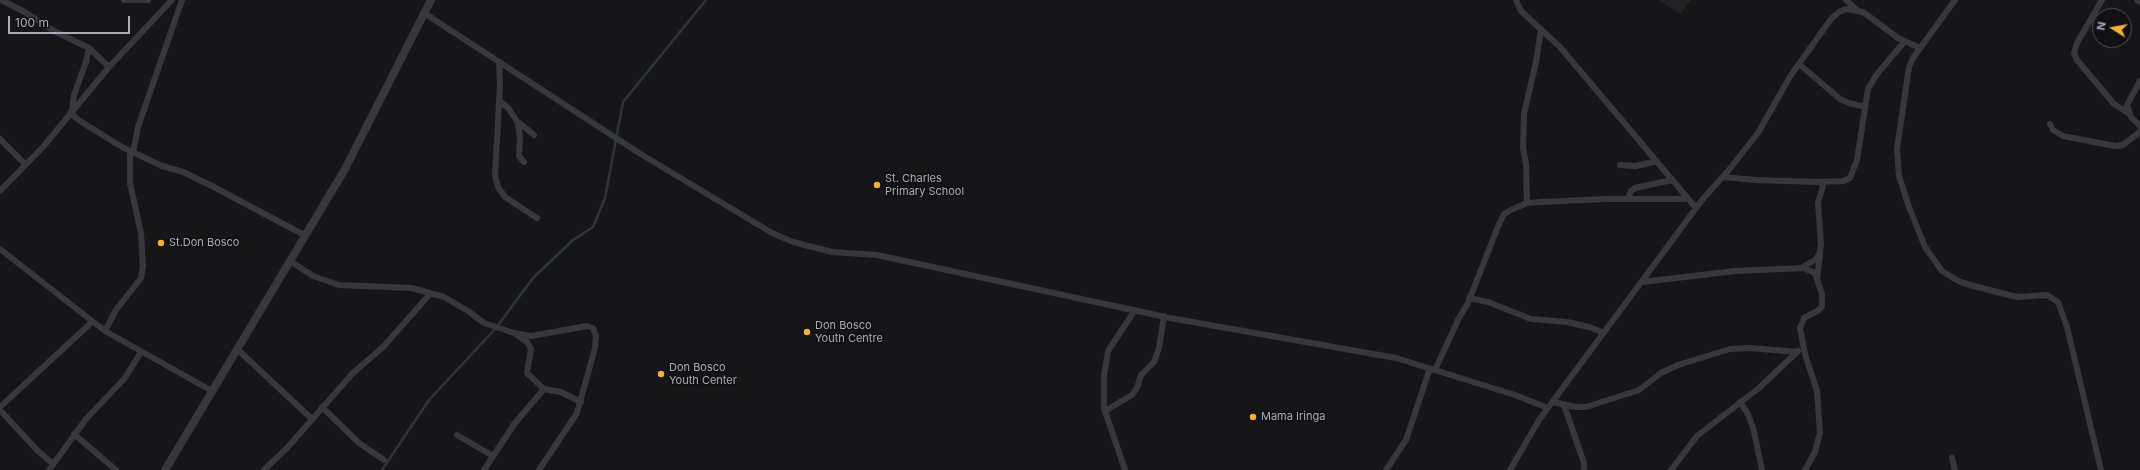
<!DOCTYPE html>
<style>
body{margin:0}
#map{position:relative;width:2140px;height:470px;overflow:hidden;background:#161618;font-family:Inter,sans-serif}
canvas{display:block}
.north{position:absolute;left:2092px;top:8px;width:40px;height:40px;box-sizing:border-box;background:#111113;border:1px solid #4d4f55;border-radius:50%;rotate:281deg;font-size:11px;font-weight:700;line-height:16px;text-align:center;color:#a8adb8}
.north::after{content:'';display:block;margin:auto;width:14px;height:18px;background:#f2b134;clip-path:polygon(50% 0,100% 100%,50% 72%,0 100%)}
.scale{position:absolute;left:8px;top:16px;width:122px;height:18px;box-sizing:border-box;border:2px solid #a8adb8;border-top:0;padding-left:5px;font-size:12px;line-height:14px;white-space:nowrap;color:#a8adb8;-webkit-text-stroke:3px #111113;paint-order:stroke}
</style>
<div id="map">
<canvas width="2140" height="470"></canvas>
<div class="north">N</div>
<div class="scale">100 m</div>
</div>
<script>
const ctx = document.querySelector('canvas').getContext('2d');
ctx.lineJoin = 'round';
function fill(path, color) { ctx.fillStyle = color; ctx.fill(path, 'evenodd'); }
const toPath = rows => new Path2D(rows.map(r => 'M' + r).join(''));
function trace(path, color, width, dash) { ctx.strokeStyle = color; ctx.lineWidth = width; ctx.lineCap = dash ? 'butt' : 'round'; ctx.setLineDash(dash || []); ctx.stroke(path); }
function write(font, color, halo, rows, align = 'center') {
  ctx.font = font + ' Inter,sans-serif'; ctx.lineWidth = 3.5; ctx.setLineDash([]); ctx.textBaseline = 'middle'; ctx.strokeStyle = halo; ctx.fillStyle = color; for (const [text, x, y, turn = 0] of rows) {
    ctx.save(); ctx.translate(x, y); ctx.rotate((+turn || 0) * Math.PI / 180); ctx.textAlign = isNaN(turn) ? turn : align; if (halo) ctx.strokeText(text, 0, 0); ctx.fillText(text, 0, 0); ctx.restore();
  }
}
const built = toPath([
 [1659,0,1691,0,1680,14]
]);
const stream = toPath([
 [382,470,429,400,496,328,533,278,573,240,593,227,605,198,623,102,706,0]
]);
const minor = toPath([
 [1,0,23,11,54,31,89,48,109,67],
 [124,0,148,0],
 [1516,0,1521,11,1560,47,1696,208],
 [1846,0,1857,10],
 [1955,0,1913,58,1909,67,1897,149,1899,176,1909,207,1925,247,1942,271,1960,282,1974,286,2017,297,2047,295,2058,302,2067,327,2101,470],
 [2102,0,2077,43,2074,53,2077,60,2114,104,2130,114],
 [2137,0,2140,2],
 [424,13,639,153,772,233,793,242,832,252,877,255,1170,318,1396,358,1515,395,1548,408],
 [499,62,500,85,495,176,498,187,505,197,537,218],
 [1799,64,1840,99,1849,103,1865,107],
 [2140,81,2127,105,2131,117,2140,126],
 [499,100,509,109,518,123,520,137,519,156,524,162],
 [72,110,74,95,86,62,89,48],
 [70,113,80,121,122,147,162,166,183,172,212,186,306,236],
 [518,122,534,135],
 [2050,124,2053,130,2063,136,2115,146,2123,145,2140,132],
 [0,139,25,164],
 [133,153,138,127,182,0],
 [1620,165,1636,166,1657,161],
 [1723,177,1755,180,1821,182,1843,181,1850,178,1857,160,1868,89,1877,74,1905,41],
 [0,191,43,147,109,67,172,0],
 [1628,199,1631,191,1635,188,1672,180],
 [1527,203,1526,164,1523,148,1524,114,1536,62,1541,29],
 [0,249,105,331,212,391],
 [290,261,313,276,339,285,412,288,444,297,468,311,484,323,514,333,531,336,587,326,593,328,596,336,595,348,577,413,539,470],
 [1801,268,1815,260,1820,253,1821,244,1818,203,1824,182],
 [1817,278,1820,255],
 [1642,282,1735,271,1804,268,1815,273,1822,294,1822,306,1819,310,1804,318,1800,328,1805,354,1817,391,1820,433,1815,452,1805,470],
 [1469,298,1488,302,1531,319,1567,322,1589,327,1604,333],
 [105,331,116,310,141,278,143,266,141,233,130,183,130,151],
 [516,334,527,342,531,349,527,373,544,389],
 [237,349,312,419],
 [1435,370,1459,318,1468,303,1499,224,1504,214,1511,210,1527,203,1541,202,1605,199,1688,199],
 [1553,402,1575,407,1586,407,1639,390,1661,373,1678,365,1730,349,1750,348,1797,352],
 [1740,402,1748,414,1754,431,1762,470],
 [1564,405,1584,463,1584,470],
 [0,407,92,322],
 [322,407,359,443,384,460],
 [0,410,37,450,53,464],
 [1105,411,1132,395,1137,388,1141,375,1154,362,1159,348,1164,316],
 [74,434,116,470],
 [457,435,493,456],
 [1952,458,1955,470],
 [49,470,86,419,125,378,141,352],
 [264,470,287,448,353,373,383,347,430,294],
 [484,470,515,423,544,389,561,392,581,402],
 [1125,470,1104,408,1104,376,1108,351,1135,310],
 [1386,470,1406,440,1430,368],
 [1510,470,1539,420,1702,200,1728,171,1758,133,1791,75,1831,19,1839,12,1846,9,1863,12,1898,38,1920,48],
 [1671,470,1697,436,1759,388,1798,351]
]);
const tertiary = toPath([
 [165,470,345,169,431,0]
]);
const markers = [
 [877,185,4,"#f2b134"],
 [161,243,4,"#f2b134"],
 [807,332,4,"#f2b134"],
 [661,374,4,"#f2b134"],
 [1253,417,4,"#f2b134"]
];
const poiNames = [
 ["St. Charles",885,179],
 ["Primary School",885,192],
 ["St.Don Bosco",169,243],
 ["Don Bosco",815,326],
 ["Youth Centre",815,339],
 ["Don Bosco",669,368],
 ["Youth Center",669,381],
 ["Mama Iringa",1261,417]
];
fill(built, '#222225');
trace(stream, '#2c353c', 2.5);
trace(minor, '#37383d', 6);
trace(tertiary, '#37383d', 8);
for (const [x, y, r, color] of markers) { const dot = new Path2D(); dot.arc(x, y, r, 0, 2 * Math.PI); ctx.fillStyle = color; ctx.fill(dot); trace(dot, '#111113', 1.5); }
write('11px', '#a8adb8', '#111113', poiNames, 'left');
</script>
